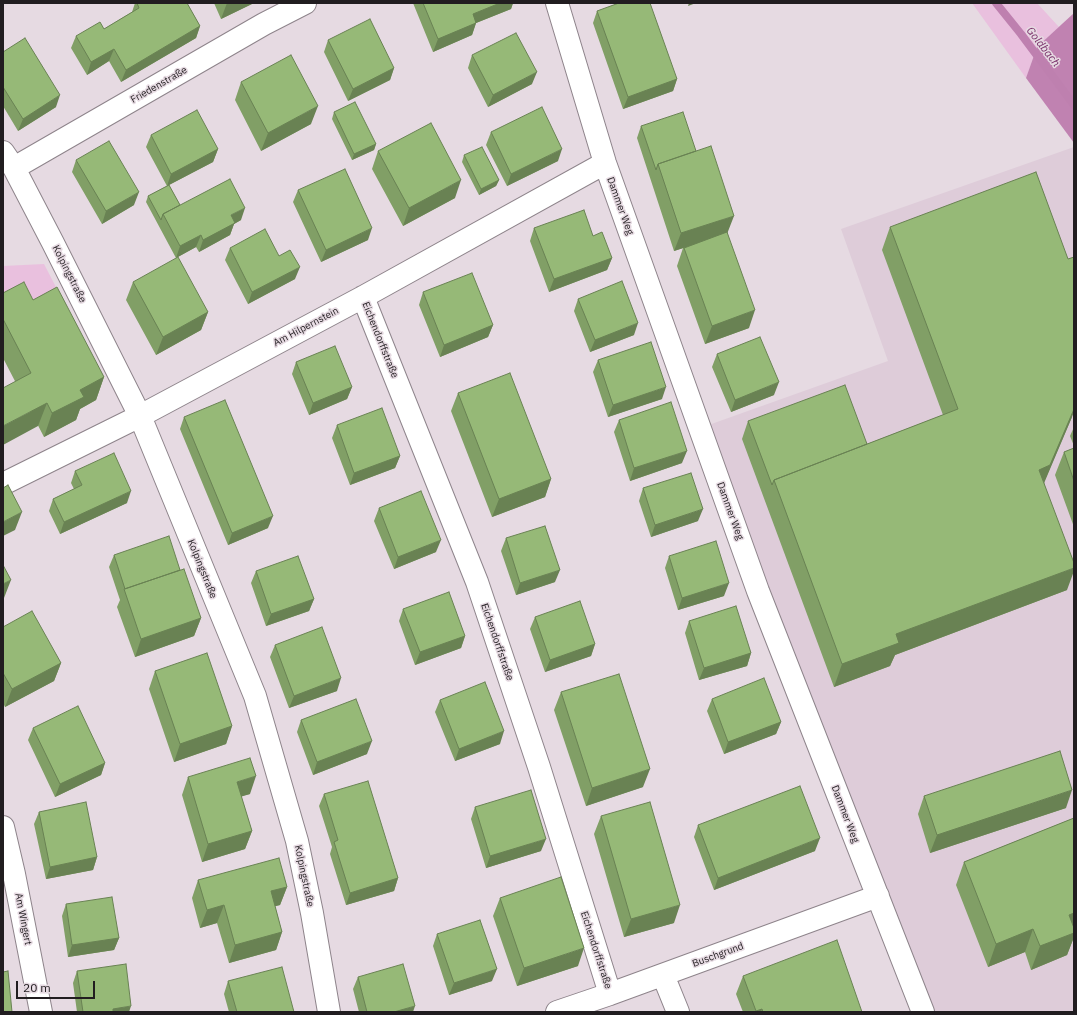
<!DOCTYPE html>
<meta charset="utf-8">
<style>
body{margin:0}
#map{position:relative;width:1077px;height:1015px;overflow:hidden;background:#e6dae2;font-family:"IBM Plex Sans",sans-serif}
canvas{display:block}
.frame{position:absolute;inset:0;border:4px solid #211d20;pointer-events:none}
.scale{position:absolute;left:16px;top:981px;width:79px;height:18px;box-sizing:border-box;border:2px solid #211d20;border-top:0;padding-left:5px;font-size:12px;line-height:14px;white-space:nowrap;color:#211d20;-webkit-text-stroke:3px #e6dae2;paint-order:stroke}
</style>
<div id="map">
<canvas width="1077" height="1015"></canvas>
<div class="frame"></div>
<div class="scale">20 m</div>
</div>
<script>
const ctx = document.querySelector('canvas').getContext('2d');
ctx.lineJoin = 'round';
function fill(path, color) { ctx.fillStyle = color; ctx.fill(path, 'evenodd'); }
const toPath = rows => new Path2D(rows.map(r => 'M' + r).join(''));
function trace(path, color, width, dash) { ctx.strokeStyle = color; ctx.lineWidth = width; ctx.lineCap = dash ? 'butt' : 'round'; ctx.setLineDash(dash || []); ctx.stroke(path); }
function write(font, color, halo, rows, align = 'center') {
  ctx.font = font + ' "IBM Plex Sans",sans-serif'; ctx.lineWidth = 3; ctx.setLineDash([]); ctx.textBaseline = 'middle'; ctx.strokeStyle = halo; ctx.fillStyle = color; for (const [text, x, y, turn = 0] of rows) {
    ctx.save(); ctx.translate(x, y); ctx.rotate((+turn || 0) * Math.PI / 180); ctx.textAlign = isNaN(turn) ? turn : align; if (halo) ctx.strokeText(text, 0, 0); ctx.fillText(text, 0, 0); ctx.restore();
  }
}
const built = toPath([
 [1074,147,1074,1012,928,1012,703,427,888,361,841,229]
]);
const green = toPath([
 [972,3,1037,3,1059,27,1037,47,1026,78],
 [44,264,57,289,23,308,3,296,3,266]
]);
const forest = toPath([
 [1074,13,1074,143,1026,78,1037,47]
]);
const stream = toPath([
 [996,3,1021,34,1074,105]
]);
const minor = toPath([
 [557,3,605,163,758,591,923,1012],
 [3,152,14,168,53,243,140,416,255,696,297,841,312,913,329,1012],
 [14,168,264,24,305,3],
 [363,297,477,582,539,767,610,994],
 [3,484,140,416,363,297,605,163],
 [3,827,14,874,41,1012],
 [663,975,678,1012],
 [557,1012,610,994,878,896]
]);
const wall = toPath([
 [135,3,187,3,200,26,196,38,121,82,109,61,87,75,71,48,76,36,104,29,132,12],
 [214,3,254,3,221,19],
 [413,3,513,3,511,9,476,23,472,35,433,52],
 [597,11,677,79,673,91,623,109,593,23],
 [328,40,394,68,390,80,348,101,324,52],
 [3,52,56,107,18,131,3,106],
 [472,55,532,84,488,107,468,68],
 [241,82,311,124,261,151,235,100],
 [334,112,376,144,374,150,352,160,332,119],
 [641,126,696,151,727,233,749,328,705,344,677,266,683,248,674,251,637,138],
 [491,132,558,161,507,186,486,145],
 [151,135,218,149,213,162,169,185,180,205,241,220,234,224,230,235,199,252,196,247,176,258,146,202,148,196,167,186,146,147],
 [378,151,455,198,403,226,372,169],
 [464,155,499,180,496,186,479,195,462,162],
 [76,160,134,205,102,224,72,172],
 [298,190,368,240,321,262,293,202],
 [890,227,1072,417,1044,482,1067,590,895,655,890,666,834,687,742,439,748,421,867,444,943,415,882,250],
 [534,228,593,236,612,258,607,270,549,292,530,241],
 [230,248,279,256,295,279,248,304,225,260],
 [133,282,208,312,201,330,156,355,126,300],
 [423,292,493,325,488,337,440,357,419,305],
 [3,293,33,300,104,377,96,400,80,409,76,420,44,437,3,358],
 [578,299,634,335,590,352,574,311],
 [717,354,774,395,731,412,712,367],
 [598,360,662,399,608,417,593,372],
 [296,362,352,387,347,399,309,415,292,374],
 [458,393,551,479,545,497,492,517,451,411],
 [184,417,268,528,228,545,180,429],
 [619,420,682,463,630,481,614,432],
 [337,425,400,456,395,468,350,485,332,438],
 [1074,427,1074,446,1070,436],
 [1074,448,1074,527,1055,475,1064,452],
 [75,471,127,503,60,534,49,511,53,499,74,489,71,483],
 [643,488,698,521,651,537,639,501],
 [379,508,436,552,394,569,374,521],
 [506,538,555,582,516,595,501,551],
 [114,555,180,570,201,618,194,636,135,657,117,607,120,600,109,567],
 [669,556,724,596,678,610,665,568],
 [256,571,314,599,309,611,266,626,251,583],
 [403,609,465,636,461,648,415,665,399,621],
 [535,617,595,644,591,656,545,672,530,629],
 [689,621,751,653,747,666,699,680,685,633],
 [3,627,61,663,54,681,5,707,3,703],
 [275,645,337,691,289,708,270,657],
 [155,671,232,726,226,744,174,762,149,689],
 [561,692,643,787,586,806,554,710],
 [712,699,781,722,776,734,724,754,707,711],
 [440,700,500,744,455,761,435,712],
 [301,720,367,754,313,775,297,732],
 [33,728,105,763,101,775,55,797,28,740],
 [188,777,250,794,241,796,252,831,245,849,202,862,182,795],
 [324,794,398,878,394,891,346,905,330,854,332,847,319,806],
 [924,796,1066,808,930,853,918,814],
 [475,807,541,851,486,868,471,819],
 [39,812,97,857,93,870,46,879,34,824],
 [601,816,674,923,624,937,594,834],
 [1074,818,1074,937,1067,955,1031,970,1025,952,988,967,956,885,964,862],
 [698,825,815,851,714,890,694,837],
 [198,880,287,887,280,905,275,906,282,932,276,950,229,963,217,923,200,928,192,898],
 [500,898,578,966,517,986,493,916],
 [66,904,119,938,114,950,68,957,62,916],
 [437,934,492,981,449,995,433,946],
 [77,971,129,1012,77,1012,73,983],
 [743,976,862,1012,743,1012,736,994],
 [358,977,413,1012,359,1012,353,989],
 [228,981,294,1012,229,1012,224,994]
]);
const shadedWall = toPath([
 [227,3,254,3,221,19],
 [500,3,513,3,511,9,476,23,472,35,433,52,438,39,473,14],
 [689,3,696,3,688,6],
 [200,26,196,38,121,82,126,70],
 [114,49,109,61,87,75,91,62],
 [394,68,390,80,348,101,353,89],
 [537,72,532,84,488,107,493,95],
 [677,79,673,91,623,109,628,97],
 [60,95,56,107,18,131,23,119],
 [318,106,311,124,261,151,268,133],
 [376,144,374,150,352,160,354,154],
 [218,149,213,162,167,186,171,174],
 [562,149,558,161,507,186,511,174],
 [461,180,455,198,403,226,409,208],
 [499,180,496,186,479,195,481,189],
 [139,192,134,205,102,224,106,211],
 [245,208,241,220,234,224,230,235,199,252,203,240,231,215],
 [734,216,727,234,674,251,681,233],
 [372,228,368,240,321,262,326,250],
 [201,235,196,247,176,258,180,246],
 [612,258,607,270,549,292,554,279],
 [300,267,295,279,248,304,252,292],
 [755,310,749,328,705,344,712,326],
 [208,312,201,330,156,355,163,337],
 [638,323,634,335,590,352,595,340],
 [493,325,488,337,440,357,444,345],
 [104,377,96,400,80,409,76,420,44,437,52,413,80,390],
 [779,382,774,395,731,412,735,400],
 [352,387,347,399,309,415,313,403],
 [666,387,662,399,608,417,613,405],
 [47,403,38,426,3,445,3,426],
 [1074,409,1074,412,1072,417,1042,488,1039,470],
 [687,451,682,463,630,481,634,468],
 [400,456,395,468,350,485,354,473],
 [551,479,545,497,492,517,499,499],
 [131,491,127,503,60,534,64,522],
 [703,509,698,521,651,537,655,525],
 [22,512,15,530,3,536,3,522],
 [273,516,268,528,228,545,232,533],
 [441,540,436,552,394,569,398,557],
 [1074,568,1074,571,1067,590,895,655,890,666,834,687,842,664,896,634],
 [560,570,555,582,516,595,520,583],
 [11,580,4,598,3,599,3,584],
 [729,583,724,596,678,610,682,598],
 [314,599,309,611,266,626,271,614],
 [201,618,194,636,135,657,141,639],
 [465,636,461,648,415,665,420,652],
 [595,644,591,656,545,672,550,660],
 [751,653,747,666,699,680,704,668],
 [61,663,54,681,5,707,12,689],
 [341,678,337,691,289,708,294,696],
 [781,722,776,734,724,754,728,742],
 [232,726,226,744,174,762,180,744],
 [504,731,500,744,455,761,459,749],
 [372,741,367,754,313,775,317,762],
 [105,763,101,775,55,797,60,784],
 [650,769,643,787,586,806,592,788],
 [256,776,250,794,230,800,237,782],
 [1072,790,1066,808,930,853,937,835],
 [252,831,245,849,202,862,208,844],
 [820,838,815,851,714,890,718,878],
 [546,839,541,851,486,868,490,856],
 [97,857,93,870,46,879,50,867],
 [398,878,394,891,346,905,350,893],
 [287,887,280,905,264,909,271,891],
 [224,905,217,923,200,928,207,910],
 [680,905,674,923,624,937,631,919],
 [1074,913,1074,933,1069,915],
 [1033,929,1025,952,988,967,996,944],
 [282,932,276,950,229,963,235,945],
 [1074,933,1074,937,1067,955,1031,970,1040,946],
 [119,938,114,950,68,957,72,945],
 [584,948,578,966,517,986,524,968],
 [497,969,492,981,449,995,454,983],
 [131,1006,129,1012,111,1012,113,1009],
 [415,1006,413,1012,394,1012],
 [762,1009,761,1012,755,1012,756,1011]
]);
const building = toPath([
 [137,3,187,3,200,26,126,70,114,49,91,62,76,36,100,22,104,29,139,8,137,3],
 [423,3,500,3,473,14,476,23,438,39,423,3],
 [619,3,650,3,677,79,628,97,597,11,619,3],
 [370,19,394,68,353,89,328,40,370,19],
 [516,33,537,72,493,95,472,55,516,33],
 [25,38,60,95,23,119,3,87,3,52,25,38],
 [291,55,318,106,268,133,241,82,291,55],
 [355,102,376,144,354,154,334,112,355,102],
 [542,107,562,149,511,174,491,132,542,107],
 [197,110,218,149,171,174,151,135,197,110],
 [683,112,696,151,658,164,656,170,641,126,683,112],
 [431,123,461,180,409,208,378,151,431,123],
 [109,141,139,192,106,211,76,160,109,141],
 [711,146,734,216,681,233,658,164,711,146],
 [482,147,499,180,481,189,464,155,482,147],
 [345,169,372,228,326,250,298,190,345,169],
 [1036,172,1068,259,1074,257,1074,409,1050,465,1039,470,1074,563,1074,568,896,634,899,643,842,664,774,480,958,409,890,227,1036,172],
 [230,179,245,208,231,215,235,223,203,240,201,235,180,246,163,214,230,179],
 [169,185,180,205,163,214,161,220,148,196,169,185],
 [584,210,593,236,602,232,612,258,554,279,534,228,584,210],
 [265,229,279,256,290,250,300,267,252,292,230,248,265,229],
 [727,232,755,310,712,326,684,248,727,232],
 [178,257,208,312,163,337,133,282,178,257],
 [472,273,493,325,444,345,423,292,472,273],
 [622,281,638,323,595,340,578,299,622,281],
 [24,282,33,300,57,287,104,377,80,390,84,397,52,413,47,403,3,426,3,388,31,373,3,319,3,293,24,282],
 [760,337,779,382,735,400,717,354,760,337],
 [651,342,666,387,613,405,598,360,651,342],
 [335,346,352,387,313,403,296,362,335,346],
 [510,373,551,479,499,499,458,393,510,373],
 [845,385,867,444,774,480,772,485,748,421,845,385],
 [225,400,273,516,232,533,184,417,225,400],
 [671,402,687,451,634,468,619,420,671,402],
 [382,408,400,456,354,473,337,425,382,408],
 [1074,448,1074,481,1064,452,1074,448],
 [114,453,131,491,64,522,53,499,82,485,75,471,114,453],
 [691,473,703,509,655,525,643,488,691,473],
 [8,485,22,512,3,522,3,488,8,485],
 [421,491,441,540,398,557,379,508,421,491],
 [545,526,560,570,520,583,506,538,545,526],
 [169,536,180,570,125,589,114,555,169,536],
 [716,541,729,583,682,598,669,556,716,541],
 [298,556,314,599,271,614,256,571,298,556],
 [3,565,11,580,3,584,3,565],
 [184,569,201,618,141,639,124,589,184,569],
 [449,592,465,636,420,652,403,609,449,592],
 [580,601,595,644,550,660,535,617,580,601],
 [736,606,751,653,704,668,689,621,736,606],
 [32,611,61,663,12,689,3,673,3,627,32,611],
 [322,627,341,678,294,696,275,645,322,627],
 [207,653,232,726,180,744,155,671,207,653],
 [619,674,650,769,592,788,561,692,619,674],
 [764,678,781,722,728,742,712,699,764,678],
 [485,682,504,731,459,749,440,700,485,682],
 [356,699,372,741,317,762,301,720,356,699],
 [78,706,105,763,60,784,33,728,78,706],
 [1060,751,1072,790,937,835,924,796,1060,751],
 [250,758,256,776,237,782,252,831,208,844,188,777,250,758],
 [368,781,398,878,350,893,334,842,338,840,324,794,368,781],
 [800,786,820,838,718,878,698,825,800,786],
 [531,790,546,839,490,856,475,807,531,790],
 [86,802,97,857,50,867,39,812,86,802],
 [650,802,680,905,631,919,601,816,650,802],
 [1074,818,1074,913,1069,915,1074,928,1074,933,1040,946,1033,929,996,944,964,862,1074,818],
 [279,858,287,887,271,891,282,932,235,945,224,905,207,910,198,880,279,858],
 [561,877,584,948,524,968,500,898,561,877],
 [112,897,119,938,72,945,66,904,112,897],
 [480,920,497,969,454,983,437,934,480,920],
 [837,940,862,1012,763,1012,762,1009,756,1011,743,976,837,940],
 [126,964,131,1006,113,1009,113,1012,83,1012,77,971,126,964],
 [403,964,415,1006,394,1012,367,1012,358,977,403,964],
 [282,967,294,1012,237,1012,228,981,282,967],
 [8,971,12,1012,3,1012,3,972,8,971]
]);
const streetNames = [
 ["Friedenstraße",159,85,-30],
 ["Dammer Weg",620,206,70],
 ["Kolpingstraße",69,274,63],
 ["Am Hilpernstein",306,327,-28],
 ["Eichendorffstraße",380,340,68],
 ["Dammer Weg",730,511,70],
 ["Kolpingstraße",202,569,68],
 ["Eichendorffstraße",497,642,71],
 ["Dammer Weg",845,814,69],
 ["Kolpingstraße",304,876,78],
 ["Am Wingert",23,919,79],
 ["Eichendorffstraße",596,950,72],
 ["Buschgrund",718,955,-20]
];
const waterNames = [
 ["Goldbach",1043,47,52]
];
fill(built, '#deccd9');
fill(green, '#e9c0de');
fill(forest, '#c082b1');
trace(stream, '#be80af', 8);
trace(minor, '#8e848b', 24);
trace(minor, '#fff', 22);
fill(wall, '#819f66');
fill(shadedWall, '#698253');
fill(building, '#96b977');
trace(building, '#698253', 1);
write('10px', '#211d20', '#e6dae2', streetNames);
write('italic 11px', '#782e69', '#e6dae2', waterNames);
</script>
